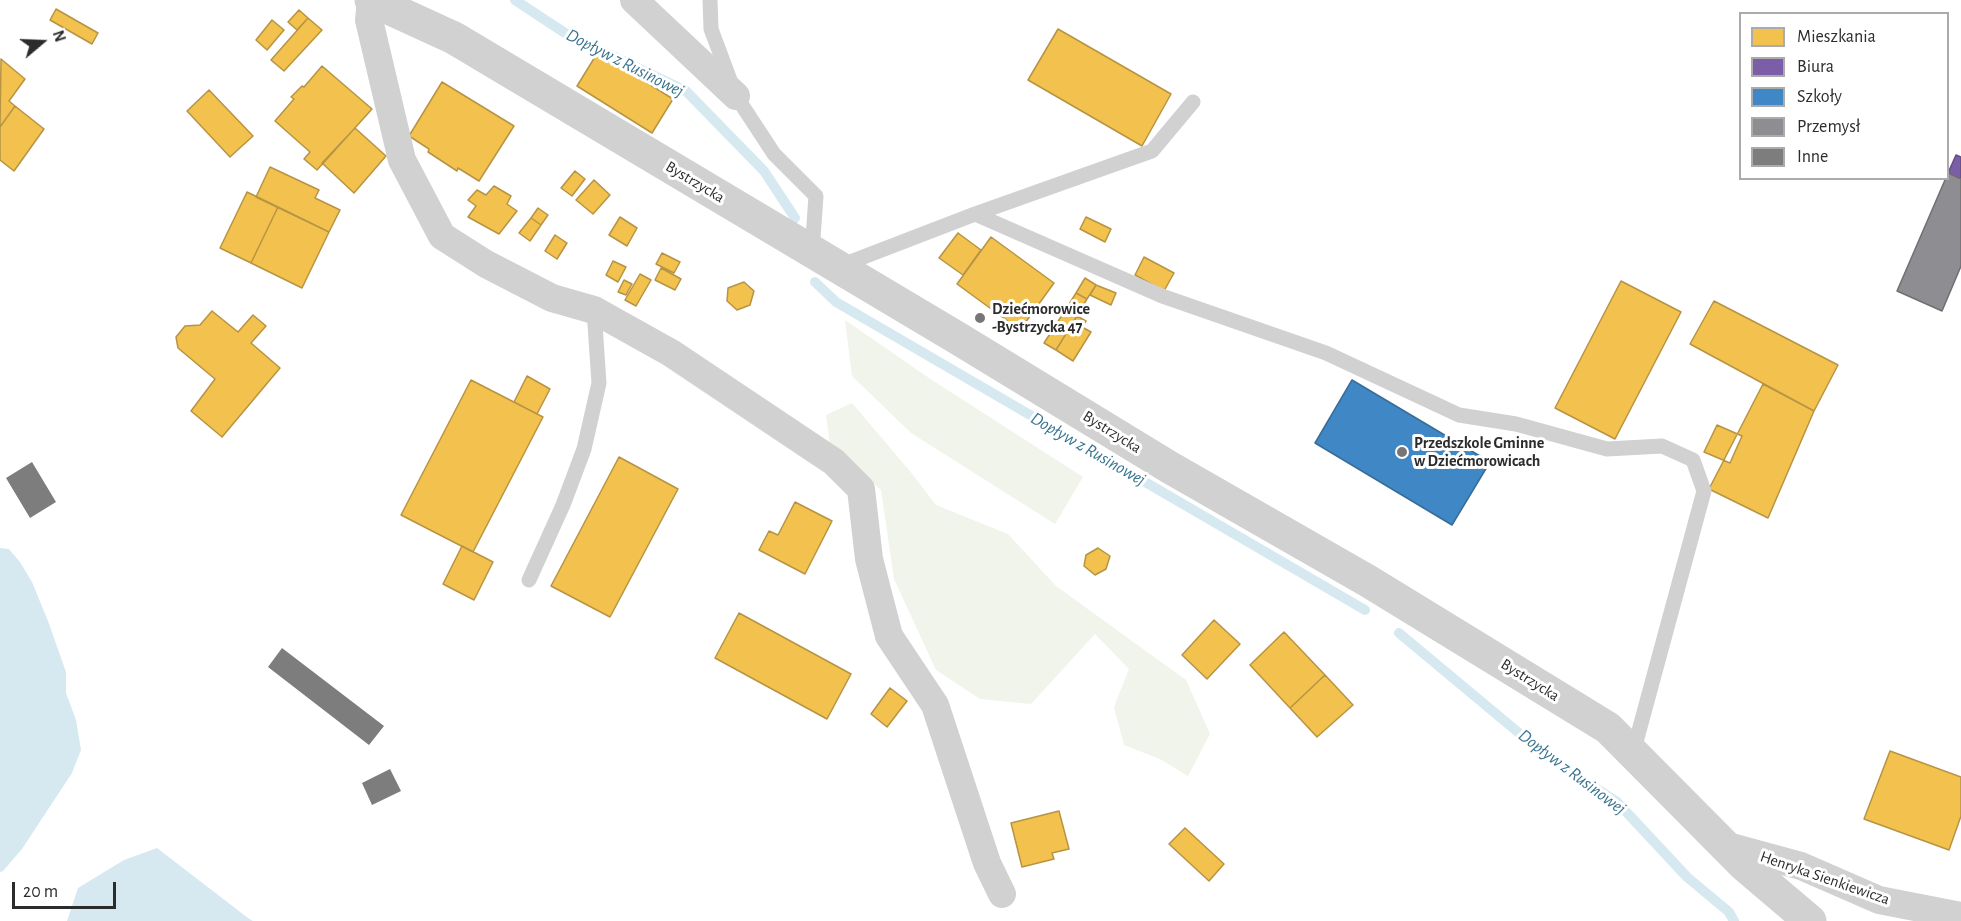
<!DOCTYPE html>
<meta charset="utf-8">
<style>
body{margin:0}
#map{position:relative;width:1961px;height:921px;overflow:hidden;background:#fff;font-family:"Alegreya Sans",sans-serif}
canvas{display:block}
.legend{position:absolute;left:1739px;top:12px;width:210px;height:168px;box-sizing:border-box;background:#fff;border:2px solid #ababab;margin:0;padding:8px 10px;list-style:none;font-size:18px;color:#2c2c2c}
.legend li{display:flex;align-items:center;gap:12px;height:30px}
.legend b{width:30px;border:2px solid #ababab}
.north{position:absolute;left:12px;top:12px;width:60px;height:60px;-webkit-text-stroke:4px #fff;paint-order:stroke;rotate:71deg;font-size:16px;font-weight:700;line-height:24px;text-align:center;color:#2c2c2c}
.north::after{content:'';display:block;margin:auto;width:21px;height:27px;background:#2c2c2c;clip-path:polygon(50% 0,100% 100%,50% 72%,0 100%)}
.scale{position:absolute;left:12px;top:882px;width:104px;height:27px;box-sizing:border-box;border:3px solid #2c2c2c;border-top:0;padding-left:8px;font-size:18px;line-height:21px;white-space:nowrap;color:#2c2c2c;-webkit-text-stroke:4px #fff;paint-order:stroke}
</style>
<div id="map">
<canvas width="1961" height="921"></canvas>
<ul class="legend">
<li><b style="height:16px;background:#f2c14e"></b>Mieszkania</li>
<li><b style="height:16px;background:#7b5ea7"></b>Biura</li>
<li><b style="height:16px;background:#3f88c5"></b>Szkoły</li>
<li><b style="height:16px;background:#8d8d92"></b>Przemysł</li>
<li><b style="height:16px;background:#7d7d7d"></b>Inne</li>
</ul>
<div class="north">N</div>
<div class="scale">20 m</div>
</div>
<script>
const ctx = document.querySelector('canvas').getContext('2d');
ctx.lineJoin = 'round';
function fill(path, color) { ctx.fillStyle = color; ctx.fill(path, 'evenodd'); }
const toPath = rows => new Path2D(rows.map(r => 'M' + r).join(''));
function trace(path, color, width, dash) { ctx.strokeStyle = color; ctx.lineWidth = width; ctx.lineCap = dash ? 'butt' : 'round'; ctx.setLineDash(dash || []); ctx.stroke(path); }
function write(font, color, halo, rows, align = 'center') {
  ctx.font = font + ' "Alegreya Sans",sans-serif'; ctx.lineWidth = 6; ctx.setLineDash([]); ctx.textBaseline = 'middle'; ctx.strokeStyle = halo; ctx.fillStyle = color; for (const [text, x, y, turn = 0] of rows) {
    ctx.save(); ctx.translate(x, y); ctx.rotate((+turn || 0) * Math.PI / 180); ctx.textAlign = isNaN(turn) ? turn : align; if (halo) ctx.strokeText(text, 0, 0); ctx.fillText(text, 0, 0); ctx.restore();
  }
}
const green = toPath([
 [845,320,932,380,1083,477,1055,524,911,433,852,376],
 [852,403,909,470,936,505,1008,534,1056,586,1186,680,1210,734,1188,776,1160,759,1124,745,1114,707,1129,669,1095,634,1031,704,980,699,936,670,894,579,881,490,830,445,826,415]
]);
const water = toPath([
 [0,548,9,549,20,562,32,582,48,621,66,672,66,693,76,720,81,750,72,773,22,849,3,871,0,872],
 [157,848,248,918,253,921,67,921,78,888,124,860]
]);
const homes = toPath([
 [56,9,98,33,92,44,50,20,56,9],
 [299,10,308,18,297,30,288,22,299,10],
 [308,18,322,30,284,71,271,60,308,18],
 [272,20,284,30,267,50,256,40,272,20],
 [1058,29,1171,94,1142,146,1028,80,1058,29],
 [598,52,673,99,652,133,577,86,598,52],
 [1,59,25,79,9,101,15,106,0,127,1,59],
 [322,66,372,109,317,170,304,159,310,152,275,121,294,99,291,97,302,86,304,87,322,66],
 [442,82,514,126,479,181,458,168,457,171,428,152,429,149,409,136,442,82],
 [209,90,253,136,230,157,187,111,209,90],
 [15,106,44,129,14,171,0,160,0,127,15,106],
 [355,128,386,156,354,193,322,163,355,128],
 [270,167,319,190,315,198,340,210,329,232,256,197,270,167],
 [575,171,585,179,572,196,561,188,575,171],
 [594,180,610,195,593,214,576,200,594,180],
 [494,186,511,196,507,204,517,211,499,234,468,217,476,206,468,200,477,190,486,195,494,186],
 [247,192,278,207,251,263,220,248,247,192],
 [278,207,329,232,302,288,251,263,278,207],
 [538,208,548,215,541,225,531,218,538,208],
 [620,217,637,228,627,246,609,235,620,217],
 [1086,217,1111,229,1105,242,1080,229,1086,217],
 [531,218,541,225,530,241,519,233,531,218],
 [958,233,981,250,963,275,939,258,958,233],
 [555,235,567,243,557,259,545,251,555,235],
 [991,237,1054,283,1020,330,957,284,991,237],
 [662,253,680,262,674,273,656,264,662,253],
 [1144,257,1174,273,1164,291,1135,275,1144,257],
 [613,261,626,267,618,282,606,275,613,261],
 [661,268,681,279,675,290,655,280,661,268],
 [640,274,651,280,636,306,625,300,640,274],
 [1085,278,1096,285,1087,299,1076,293,1085,278],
 [624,280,632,284,626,295,618,292,624,280],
 [1621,281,1681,312,1615,439,1555,408,1621,281],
 [744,282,754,291,750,305,737,310,727,301,728,288,744,282],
 [1096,285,1116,293,1111,305,1090,295,1096,285],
 [1076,293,1087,299,1077,316,1066,309,1076,293],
 [1714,301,1838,365,1814,411,1690,344,1714,301],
 [1066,309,1077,316,1056,350,1044,343,1066,309],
 [212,311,238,332,253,315,266,326,251,343,280,368,222,437,191,411,215,379,178,348,176,337,185,326,200,325,212,311],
 [1077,316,1086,321,1082,327,1091,332,1073,361,1056,350,1077,316],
 [527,376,550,389,537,414,514,402,527,376],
 [471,380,543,417,473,552,401,515,471,380],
 [1763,384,1814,411,1768,518,1709,489,1763,384],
 [1717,425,1742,436,1730,463,1704,452,1717,425],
 [619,457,678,489,610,617,551,586,619,457],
 [795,502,832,521,805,574,759,550,769,531,778,535,795,502],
 [462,546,493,562,474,600,443,584,462,546],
 [1098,548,1110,556,1106,569,1095,575,1084,566,1086,555,1098,548],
 [739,613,851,674,827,719,715,658,739,613],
 [1214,620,1240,644,1207,679,1182,655,1214,620],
 [1284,632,1325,675,1290,708,1250,665,1284,632],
 [1325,675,1353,705,1317,737,1290,708,1325,675],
 [890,688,907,701,887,727,871,714,890,688],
 [1890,751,1961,777,1961,816,1949,850,1864,819,1890,751],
 [1059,811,1069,849,1052,853,1054,859,1022,867,1011,823,1059,811],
 [1185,828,1224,864,1209,881,1169,844,1185,828]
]);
const offices = toPath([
 [1956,155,1961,157,1961,179,1948,173,1956,155]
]);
const schools = toPath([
 [1352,380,1490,462,1452,525,1315,443,1352,380]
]);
const industry = toPath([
 [1948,173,1961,179,1961,266,1942,311,1897,291,1948,173]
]);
const stream = toPath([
 [515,0,565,33,686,91,764,171,795,218],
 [815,282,836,302,1365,610],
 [1399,633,1549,758,1617,802,1687,877,1729,912,1734,921]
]);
const building = toPath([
 [32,462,56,502,30,518,6,478],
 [282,648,384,726,369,745,268,667],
 [390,769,401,791,372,805,362,783]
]);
const service = toPath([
 [710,0,711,29,736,96,774,154,816,196,812,252],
 [975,214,1152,151,1193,102],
 [840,266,975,214,1162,296,1326,353,1459,415,1516,424,1607,449,1662,446,1693,460,1704,491,1633,753],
 [529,580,563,505,584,449,599,383,594,310]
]);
const minor = toPath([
 [371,0,369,20,402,160,442,236,486,264,552,298,594,310,671,353,834,462,861,489,869,559,889,636,935,705,987,863,1002,894],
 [634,0,736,96],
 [1724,845,1801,866,1879,900,1961,916]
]);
const tertiary = toPath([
 [371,0,454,38,959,339,1169,467,1368,581,1608,728,1744,865,1810,921]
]);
const markers = [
 [980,318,6,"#767676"],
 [1402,452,6,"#767676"]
];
const streetNames = [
 ["Bystrzycka",695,182,31],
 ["Bystrzycka",1112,432,32],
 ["Bystrzycka",1530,680,32],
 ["Henryka Sienkiewicza",1825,878,19]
];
const poiNames = [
 ["Dziećmorowice",992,309],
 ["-Bystrzycka 47",992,327],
 ["Przedszkole Gminne",1414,443],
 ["w Dziećmorowicach",1414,461]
];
const waterNames = [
 ["Dopływ z Rusinowej",625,63,27],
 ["Dopływ z Rusinowej",1088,449,30],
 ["Dopływ z Rusinowej",1572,772,37]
];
fill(green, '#f0f4ea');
fill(water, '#d6e9f1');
fill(homes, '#f2c14e');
trace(homes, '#b79444', 1.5);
fill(offices, '#7b5ea7');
trace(offices, '#634f82', 1.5);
fill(schools, '#3f88c5');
trace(schools, '#396c97', 1.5);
fill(industry, '#8d8d92');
trace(industry, '#707073', 1.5);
trace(stream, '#d6e9f1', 10);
fill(building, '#7d7d7d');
trace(service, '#d1d1d1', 15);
trace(minor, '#d1d1d1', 28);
trace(tertiary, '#d1d1d1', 33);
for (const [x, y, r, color] of markers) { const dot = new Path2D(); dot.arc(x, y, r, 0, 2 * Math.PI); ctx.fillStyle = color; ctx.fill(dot); trace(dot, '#fff', 2); }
write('16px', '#2c2c2c', '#fff', streetNames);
write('bold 16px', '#2c2c2c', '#fff', poiNames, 'left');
write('italic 18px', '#39748f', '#fff', waterNames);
</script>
